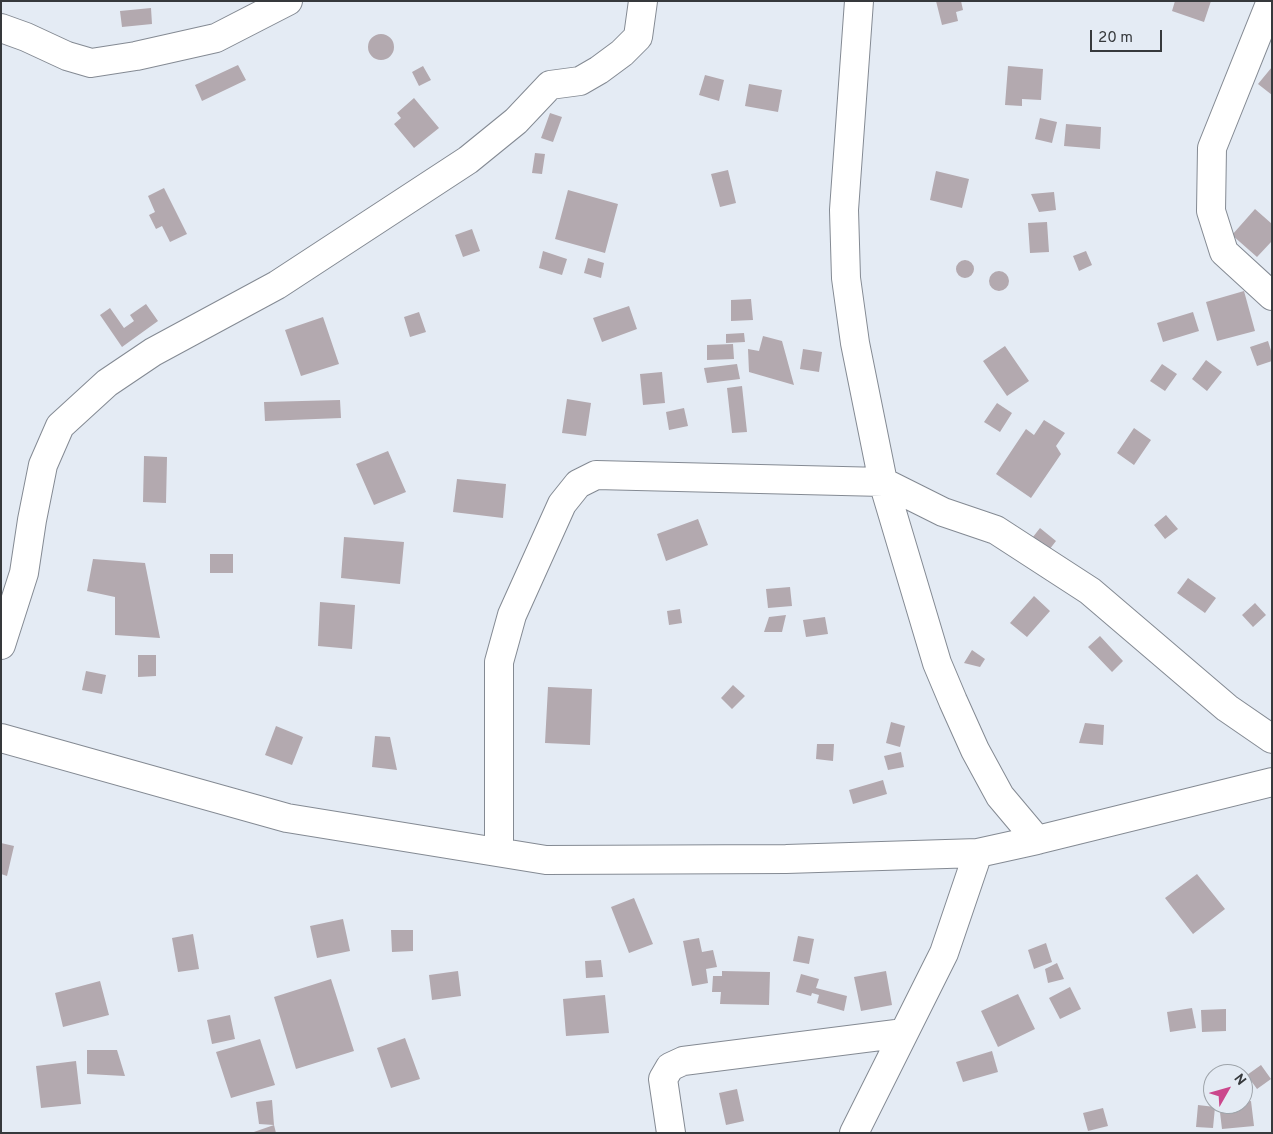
<!DOCTYPE html>
<style>
body{margin:0}
#map{position:relative;width:1273px;height:1134px;overflow:hidden;background:#e4ebf4;font-family:Overpass,sans-serif}
canvas{display:block}
.frame{position:absolute;inset:0;border:2px solid #36393c;pointer-events:none}
.north{position:absolute;left:1203px;top:1064px;width:50px;height:50px;box-sizing:border-box;background:#e4ebf4;border:1px solid #9ea4aa;border-radius:50%;rotate:52deg;font-size:14px;font-weight:700;line-height:20px;text-align:center;color:#36393c}
.north::after{content:'';display:block;margin:auto;width:18px;height:22px;background:#cb478c;clip-path:polygon(50% 0,100% 100%,50% 72%,0 100%)}
.scale{position:absolute;left:1090px;top:30px;width:72px;height:22px;box-sizing:border-box;border:2px solid #36393c;border-top:0;padding-left:6px;font-size:15px;line-height:18px;white-space:nowrap;color:#36393c;-webkit-text-stroke:4px #e4ebf4;paint-order:stroke}
</style>
<div id="map">
<canvas width="1273" height="1134"></canvas>
<div class="frame"></div>
<div class="north">N</div>
<div class="scale">20 m</div>
</div>
<script>
const ctx = document.querySelector('canvas').getContext('2d');
ctx.lineJoin = 'round';
function fill(path, color) { ctx.fillStyle = color; ctx.fill(path, 'evenodd'); }
const toPath = rows => new Path2D(rows.map(r => 'M' + r).join(''));
function trace(path, color, width, dash) { ctx.strokeStyle = color; ctx.lineWidth = width; ctx.lineCap = dash ? 'butt' : 'round'; ctx.setLineDash(dash || []); ctx.stroke(path); }
const building = toPath([
 [936,1,961,1,963,10,956,12,958,21,942,25],
 [1175,1,1211,1,1204,22,1172,11],
 [151,8,152,24,122,27,120,11],
 '368 47a13 13 0 1 1 26 0a13 13 0 1 1-26 0Z',
 [238,65,246,80,202,101,195,85],
 [423,66,431,80,419,86,412,72],
 [1008,66,1043,69,1041,100,1022,99,1022,106,1005,105],
 [1272,67,1272,95,1258,84],
 [705,75,724,80,719,101,699,95],
 [749,84,782,90,778,112,745,106],
 [414,98,439,128,414,148,394,124,401,118,397,113],
 [550,113,562,117,553,142,541,138],
 [1040,118,1057,122,1052,143,1035,139],
 [1066,124,1101,127,1100,149,1064,146],
 [535,153,545,154,542,174,532,173],
 [728,170,736,203,720,207,711,174],
 [936,171,969,179,962,208,930,200],
 [164,188,187,234,170,242,162,226,156,229,149,215,155,212,148,196],
 [568,190,618,204,605,253,555,239],
 [1054,192,1056,210,1039,212,1031,194],
 [1255,209,1272,224,1272,241,1257,257,1232,235],
 [1047,222,1049,252,1030,253,1028,223],
 [472,229,480,251,463,257,455,235],
 [543,251,567,259,562,275,539,268],
 [1086,251,1092,265,1079,271,1073,256],
 [588,258,604,263,601,278,584,273],
 '956 269a9 9 0 1 1 18 0a9 9 0 1 1-18 0Z',
 '989 281a10 10 0 1 1 20 0a10 10 0 1 1-20 0Z',
 [1244,291,1255,331,1217,341,1206,302],
 [751,299,753,320,731,321,731,300],
 [146,304,158,321,122,347,100,315,110,308,124,328,134,321,130,315],
 [629,306,637,329,602,342,593,318],
 [419,312,426,332,410,337,404,317],
 [1193,312,1199,331,1163,342,1157,323],
 [323,317,339,364,301,376,285,330],
 [744,333,745,342,726,343,726,334],
 [763,336,782,341,794,385,749,372,748,349,759,351],
 [1268,341,1272,354,1272,361,1257,366,1250,347],
 [733,344,734,359,707,360,707,345],
 [1005,346,1029,381,1007,396,983,361],
 [803,349,822,352,819,372,800,369],
 [1206,360,1222,372,1207,391,1192,379],
 [737,364,740,379,707,383,704,368],
 [1162,364,1177,374,1165,391,1150,381],
 [662,372,665,403,643,405,640,374],
 [742,386,747,432,732,433,727,388],
 [567,399,591,403,586,436,562,433],
 [340,400,341,418,265,421,264,402],
 [997,403,1012,413,1000,432,984,422],
 [684,408,688,426,669,430,666,412],
 [1044,420,1065,433,1056,446,1061,454,1031,498,996,474,1026,429,1034,435],
 [1134,428,1151,440,1134,465,1117,453],
 [388,451,406,492,374,505,356,464],
 [144,456,167,457,166,503,143,502],
 [457,479,506,484,503,518,453,512],
 [1166,515,1178,529,1165,539,1154,525],
 [698,519,708,545,666,561,657,534],
 [1040,528,1056,541,1046,554,1029,542],
 [344,537,404,542,400,584,341,578],
 [210,554,233,554,233,573,210,573],
 [93,559,145,563,160,638,115,635,115,597,87,591],
 [1188,578,1216,598,1205,613,1177,593],
 [790,587,792,606,768,608,766,589],
 [1034,596,1050,611,1027,637,1010,623],
 [320,602,355,605,352,649,318,646],
 [1255,603,1266,615,1253,627,1242,615],
 [680,609,682,623,669,625,667,611],
 [786,615,782,632,764,632,769,617],
 [825,617,828,634,806,637,803,620],
 [1100,636,1123,661,1112,672,1088,647],
 [972,650,985,659,980,667,964,663],
 [138,655,156,655,156,676,138,677],
 [86,671,106,675,102,694,82,690],
 [733,685,745,696,732,709,721,698],
 [548,687,592,689,590,745,545,743],
 [891,722,905,726,900,747,886,743],
 [1085,723,1104,725,1103,745,1079,743],
 [276,726,303,737,292,765,265,755],
 [375,736,390,737,397,770,372,767],
 [817,744,834,744,833,761,816,759],
 [901,752,904,767,888,770,884,756],
 [883,780,887,794,853,804,849,790],
 [1,843,14,846,7,876,1,874],
 [1197,874,1225,909,1193,934,1165,898],
 [634,898,653,944,629,953,611,907],
 [343,919,350,951,317,958,310,926],
 [391,930,413,930,413,951,392,952],
 [193,934,199,969,178,972,172,938],
 [798,936,814,939,809,964,793,961],
 [699,938,702,952,713,950,717,967,706,969,708,983,692,986,683,941],
 [1046,943,1052,962,1034,969,1028,950],
 [601,960,603,977,586,978,585,961],
 [1057,963,1064,979,1048,983,1045,969],
 [458,971,461,996,432,1000,429,975],
 [722,971,770,972,769,1005,720,1004,721,992,712,992,713,976,722,976],
 [886,971,892,1005,861,1011,854,977],
 [801,974,819,979,816,988,847,996,844,1011,817,1003,819,995,812,993,811,996,796,992],
 [331,979,354,1051,296,1069,274,997],
 [100,981,109,1015,63,1027,55,993],
 [1070,987,1081,1009,1060,1019,1049,998],
 [1018,994,1035,1029,998,1047,981,1011],
 [605,995,609,1033,566,1036,563,999],
 [1192,1008,1196,1028,1170,1032,1167,1012],
 [1226,1009,1226,1031,1202,1032,1201,1010],
 [230,1015,235,1039,212,1044,207,1020],
 [405,1038,420,1079,391,1088,377,1048],
 [260,1039,275,1085,231,1098,216,1052],
 [87,1050,117,1050,125,1076,87,1074],
 [992,1051,998,1072,963,1082,956,1062],
 [76,1061,81,1104,41,1108,36,1066],
 [1261,1065,1271,1079,1257,1089,1247,1075],
 [737,1089,744,1121,726,1125,719,1093],
 [272,1100,274,1125,276,1133,251,1133,274,1125,259,1124,256,1102],
 [1251,1101,1254,1126,1222,1129,1219,1104,1243,1104,1243,1102],
 [1198,1105,1215,1107,1213,1128,1196,1127],
 [1103,1108,1108,1126,1088,1131,1083,1113]
]);
const minor = toPath([
 [859,1,844,210,846,278,855,343,883,482,937,663,953,701,975,750,1000,796,1037,840],
 [1271,1,1212,148,1211,211,1224,252,1272,296],
 [1,28,26,37,67,56,91,63,136,56,216,38,288,1],
 [1,645,24,573,32,520,43,465,60,426,107,383,153,352,277,285,468,160,516,121,550,85,580,81,599,70,622,53,638,37,643,1],
 [1,738,287,818,546,860,786,859,978,853,1037,840,1272,782],
 [499,852,499,662,512,615,562,504,578,484,596,475,883,482,943,512,996,530,1090,591,1227,708,1272,739],
 [671,1133,663,1079,670,1067,683,1061,904,1033],
 [854,1133,944,953,978,853]
]);
fill(building, '#b3a9af');
trace(minor, '#848a93', 30);
trace(minor, '#fff', 28);
</script>
